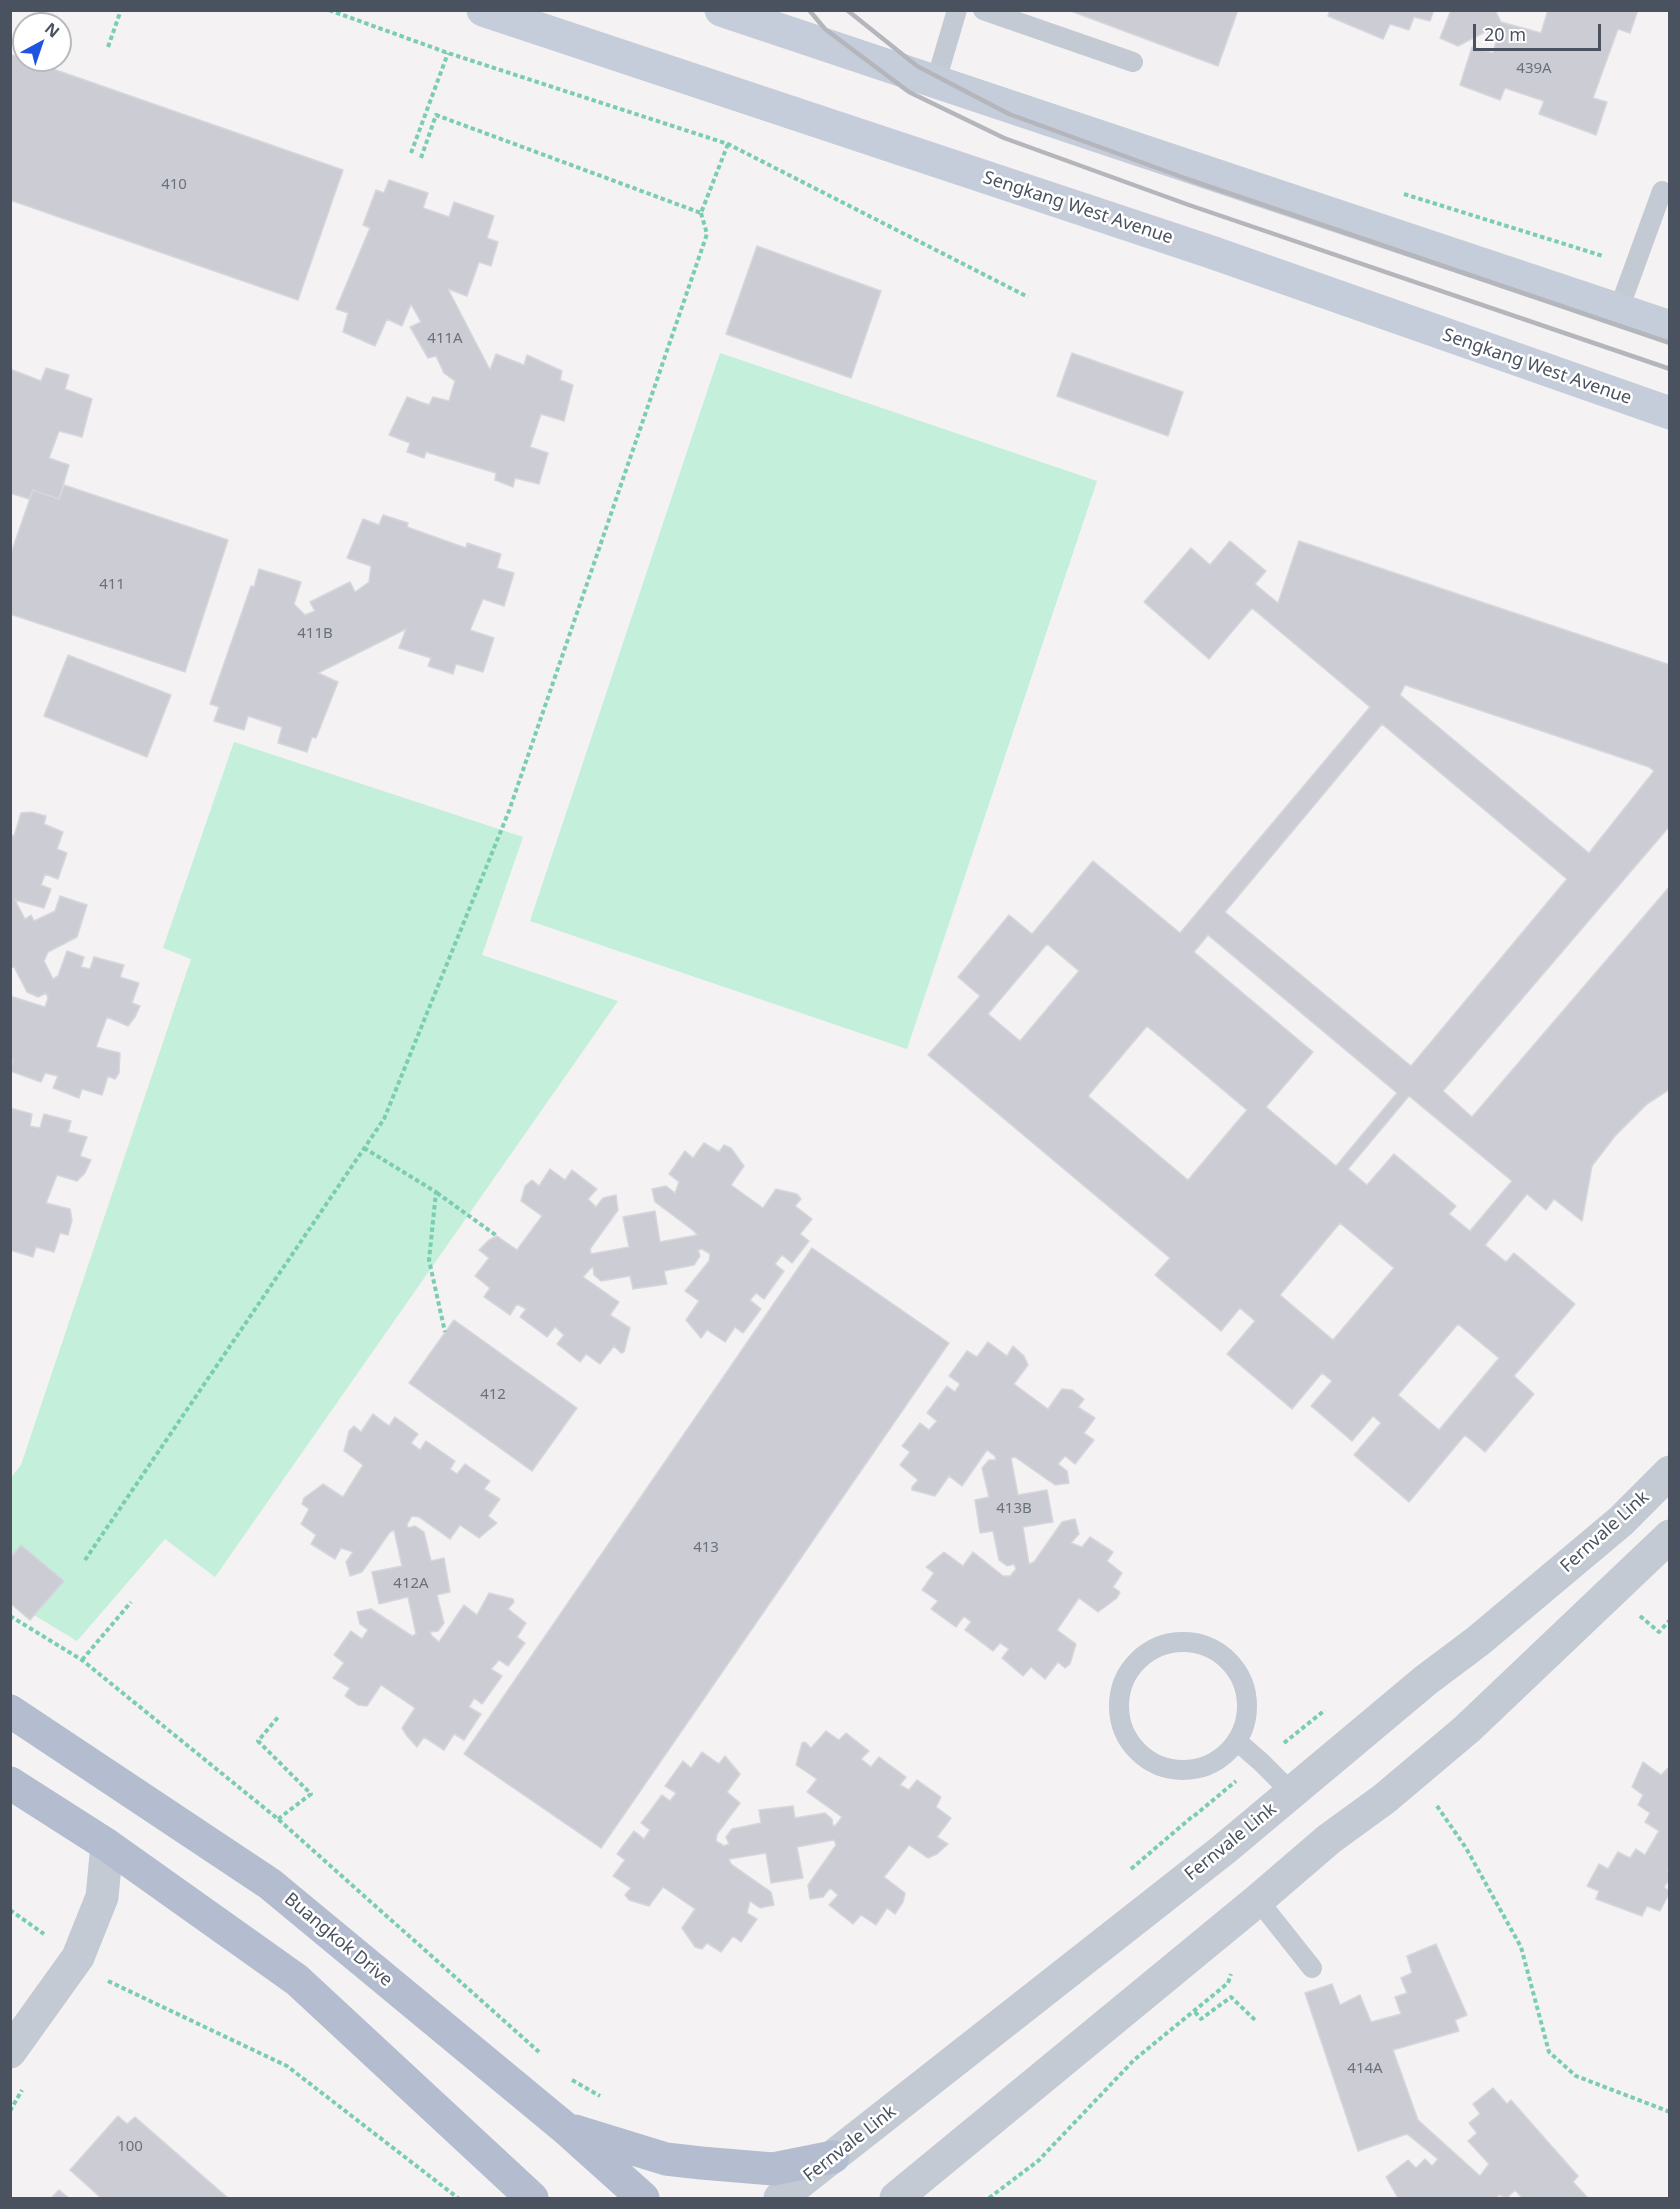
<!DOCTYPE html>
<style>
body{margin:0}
#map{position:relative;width:1680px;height:2209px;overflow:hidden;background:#f4f2f2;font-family:"Noto Sans",sans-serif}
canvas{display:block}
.frame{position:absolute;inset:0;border:12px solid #4a525f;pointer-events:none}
.north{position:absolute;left:12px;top:12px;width:60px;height:60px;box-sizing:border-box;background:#fff;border:2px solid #b7babf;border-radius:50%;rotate:40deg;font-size:16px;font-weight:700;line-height:24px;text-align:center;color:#4a525f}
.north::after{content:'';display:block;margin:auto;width:21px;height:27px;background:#1e54e2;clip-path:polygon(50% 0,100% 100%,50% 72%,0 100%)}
.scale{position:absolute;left:1473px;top:24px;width:128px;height:27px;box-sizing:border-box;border:3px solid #4a525f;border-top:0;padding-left:8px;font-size:18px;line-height:21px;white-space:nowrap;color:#4a525f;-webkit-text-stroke:4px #fff;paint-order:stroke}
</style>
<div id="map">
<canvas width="1680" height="2209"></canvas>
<div class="frame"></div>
<div class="north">N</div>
<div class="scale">20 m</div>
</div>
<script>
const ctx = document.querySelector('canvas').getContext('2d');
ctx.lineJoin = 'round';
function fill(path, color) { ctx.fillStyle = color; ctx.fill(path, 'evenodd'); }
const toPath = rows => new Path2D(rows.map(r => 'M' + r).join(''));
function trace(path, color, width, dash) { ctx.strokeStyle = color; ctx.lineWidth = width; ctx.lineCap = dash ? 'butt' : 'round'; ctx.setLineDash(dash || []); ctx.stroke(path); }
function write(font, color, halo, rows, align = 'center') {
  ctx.font = font + ' "Noto Sans",sans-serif'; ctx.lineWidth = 5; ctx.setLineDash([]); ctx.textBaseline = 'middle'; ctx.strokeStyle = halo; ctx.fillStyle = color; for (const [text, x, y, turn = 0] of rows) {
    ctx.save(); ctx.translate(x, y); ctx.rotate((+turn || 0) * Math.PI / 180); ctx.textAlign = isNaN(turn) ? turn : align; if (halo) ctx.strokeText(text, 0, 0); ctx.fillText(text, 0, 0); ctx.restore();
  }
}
const green = toPath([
 [720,353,1097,481,907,1049,530,921],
 [234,742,523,837,482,955,618,1001,215,1577,165,1539,77,1641,11,1601,10,1479,21,1465,191,959,163,948]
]);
const building = toPath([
 [1068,10,1238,10,1218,66,1068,10],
 [1330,10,1434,10,1430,21,1414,17,1409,30,1390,24,1383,39,1328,16,1330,10],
 [1451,10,1495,10,1501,22,1541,33,1548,10,1638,10,1630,33,1618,29,1593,98,1607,102,1596,135,1539,114,1544,101,1505,88,1500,100,1460,85,1472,47,1493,53,1497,37,1485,32,1458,46,1440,38,1451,10],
 [10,54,343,170,298,300,10,200,10,54],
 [389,180,428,193,423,208,449,217,454,202,494,216,487,238,498,242,491,266,479,262,467,296,448,289,490,370,496,354,524,365,527,355,562,371,560,380,573,385,564,421,541,414,530,447,548,453,539,484,515,478,513,487,495,480,496,473,426,452,424,458,407,452,410,443,389,435,407,397,429,405,433,397,449,401,455,381,444,373,436,356,428,358,410,327,421,322,411,304,402,326,387,319,375,346,343,332,348,313,336,309,370,228,363,225,376,190,384,193,389,180],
 [757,246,881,291,851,378,726,334,757,246],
 [1072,353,1183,392,1168,436,1057,396,1072,353],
 [46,368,69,375,65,389,92,399,82,437,59,431,49,458,69,465,59,499,33,490,29,499,10,493,10,369,41,381,46,368],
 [64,485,228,540,185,672,10,614,10,556,33,490,59,499,64,485],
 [383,515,408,523,407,527,466,548,467,543,501,554,497,568,514,573,504,606,483,599,470,630,494,638,483,672,456,664,453,674,428,666,431,658,399,648,406,629,318,673,338,682,316,738,312,737,307,752,278,743,282,727,248,716,244,730,214,721,219,707,210,704,251,586,254,587,259,569,301,582,294,604,305,615,315,611,310,602,350,582,355,592,369,582,371,566,347,558,363,519,379,525,383,515],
 [1230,541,1266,571,1255,584,1278,603,1299,541,1670,665,1670,830,1668,828,1443,1091,1472,1117,1670,886,1670,1089,1647,1104,1615,1136,1592,1166,1582,1221,1554,1199,1546,1210,1527,1194,1485,1245,1506,1262,1514,1253,1575,1304,1514,1376,1534,1394,1485,1452,1465,1435,1409,1502,1354,1455,1381,1423,1373,1416,1352,1441,1311,1406,1332,1381,1322,1373,1292,1409,1227,1354,1255,1321,1240,1308,1221,1331,1155,1275,1170,1258,928,1055,980,996,958,977,1009,915,1032,934,1093,861,1180,933,1370,707,1252,608,1209,659,1144,602,1191,548,1210,565,1230,541],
 [1405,685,1649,767,1654,771,1589,853,1400,695,1405,685],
 [1382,724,1567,879,1411,1066,1225,912,1382,724],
 [1208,935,1397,1093,1336,1166,1266,1107,1313,1052,1194,952,1208,935],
 [1047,944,1079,971,1020,1041,988,1014,1047,944],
 [1147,1026,1247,1110,1188,1180,1088,1096,1147,1026],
 [1409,1096,1512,1181,1470,1231,1449,1214,1456,1206,1394,1154,1367,1185,1348,1169,1409,1096],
 [1340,1223,1394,1268,1333,1340,1280,1295,1340,1223],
 [1458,1324,1499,1358,1439,1430,1398,1395,1458,1324],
 [68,655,171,695,147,757,44,716,68,655],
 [31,812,46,816,44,824,63,832,57,849,67,853,58,879,45,874,41,885,51,889,44,908,15,900,25,919,31,915,34,921,55,911,60,896,87,905,77,937,48,952,44,961,53,979,58,976,67,951,84,957,81,967,90,969,94,957,124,965,120,977,139,983,132,1003,140,1006,135,1017,128,1026,107,1017,96,1047,120,1053,119,1073,115,1079,108,1076,102,1095,82,1089,79,1098,53,1088,58,1076,45,1073,41,1082,10,1071,13,1060,10,1060,10,996,45,1007,48,998,46,993,38,997,27,992,14,967,10,968,10,835,14,836,21,813,31,812],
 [10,1108,32,1114,30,1126,40,1128,44,1114,71,1121,68,1132,87,1137,80,1156,91,1160,85,1173,77,1181,57,1175,46,1203,70,1209,72,1220,68,1235,60,1233,54,1252,36,1247,33,1257,10,1250,10,1108],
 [704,1143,719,1152,724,1145,731,1148,744,1166,731,1185,763,1208,776,1189,797,1194,801,1199,795,1206,812,1219,800,1234,809,1241,792,1263,782,1255,775,1264,784,1271,764,1299,756,1293,750,1300,761,1309,743,1333,735,1327,725,1342,707,1330,701,1338,686,1320,699,1301,685,1291,709,1261,710,1254,702,1249,698,1250,700,1256,694,1265,664,1271,667,1284,633,1289,630,1276,601,1281,594,1275,593,1267,590,1269,583,1277,619,1302,610,1315,630,1328,624,1352,621,1353,614,1346,600,1364,586,1354,580,1362,557,1344,564,1335,555,1327,547,1337,520,1317,526,1309,517,1304,510,1315,484,1297,490,1288,475,1276,489,1258,479,1250,489,1240,497,1236,517,1250,542,1216,521,1201,525,1186,532,1180,539,1186,550,1169,565,1180,572,1170,597,1189,588,1199,596,1207,603,1198,616,1195,618,1210,590,1249,591,1254,629,1247,623,1217,655,1211,660,1242,697,1235,694,1231,655,1202,652,1189,666,1186,675,1193,679,1182,669,1174,685,1151,693,1158,704,1143],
 [812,1248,949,1343,601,1848,464,1754,812,1248],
 [454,1320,577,1408,532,1471,409,1383,454,1320],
 [988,1342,1007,1356,1013,1346,1024,1356,1028,1365,1014,1384,1048,1409,1062,1389,1072,1390,1084,1399,1078,1407,1095,1418,1084,1433,1094,1440,1075,1464,1065,1456,1058,1464,1067,1471,1069,1483,1055,1485,1015,1457,1011,1458,1018,1495,1047,1490,1053,1522,1023,1527,1029,1564,1034,1562,1062,1522,1075,1519,1079,1534,1071,1543,1082,1547,1090,1537,1113,1552,1107,1561,1122,1573,1113,1587,1120,1592,1117,1598,1098,1612,1079,1598,1057,1630,1076,1644,1070,1664,1065,1668,1058,1662,1045,1679,1031,1667,1023,1676,1002,1658,1009,1649,1000,1643,993,1651,965,1630,971,1622,964,1616,956,1627,931,1609,938,1601,922,1590,934,1573,926,1567,944,1552,963,1566,973,1552,1003,1576,1010,1576,1016,1569,1014,1564,1007,1566,999,1560,993,1531,980,1533,975,1500,989,1497,982,1468,989,1460,996,1460,995,1456,987,1450,962,1486,949,1476,935,1496,912,1490,912,1487,918,1480,900,1465,910,1452,902,1446,920,1423,929,1430,937,1421,927,1413,947,1386,955,1392,960,1384,949,1376,967,1351,977,1357,988,1342],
 [373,1414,389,1426,395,1417,418,1434,411,1443,420,1450,426,1441,455,1461,450,1469,457,1474,465,1464,490,1481,484,1489,500,1499,488,1516,497,1523,479,1538,460,1525,450,1539,419,1517,412,1516,407,1524,408,1528,415,1526,424,1532,431,1561,444,1558,450,1592,437,1595,444,1623,438,1631,430,1632,432,1636,439,1642,464,1605,477,1615,489,1593,513,1599,514,1602,508,1609,526,1623,517,1637,525,1643,508,1666,499,1660,491,1669,502,1676,482,1704,474,1698,469,1707,481,1714,464,1740,454,1734,444,1750,424,1737,417,1747,407,1736,402,1728,415,1708,381,1685,367,1706,358,1705,345,1696,350,1688,333,1678,344,1663,334,1655,351,1631,362,1639,368,1630,360,1624,357,1612,371,1609,412,1636,416,1634,408,1597,379,1604,372,1572,402,1566,394,1530,390,1532,362,1572,350,1576,346,1562,353,1552,341,1548,335,1559,311,1544,316,1535,301,1524,309,1509,302,1504,304,1498,323,1484,343,1497,363,1465,344,1451,349,1431,354,1426,361,1432,373,1414],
 [21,1545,64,1581,30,1620,10,1603,10,1558,21,1545],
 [826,1731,839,1740,846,1733,869,1751,861,1759,871,1767,879,1757,906,1777,900,1785,909,1790,917,1780,941,1797,936,1807,951,1818,937,1837,948,1844,937,1854,928,1858,909,1845,884,1877,905,1893,903,1902,895,1914,887,1908,876,1925,861,1915,853,1924,829,1905,838,1895,830,1888,823,1897,810,1899,808,1885,836,1845,834,1840,797,1847,803,1878,771,1883,766,1853,729,1859,731,1864,771,1892,774,1905,760,1908,750,1901,747,1913,757,1919,741,1942,733,1936,721,1952,707,1943,702,1949,695,1947,682,1928,695,1909,663,1887,649,1906,629,1900,625,1895,631,1888,613,1876,625,1860,617,1854,634,1831,644,1839,650,1830,641,1823,662,1795,670,1801,676,1793,665,1786,683,1761,691,1768,702,1752,719,1764,725,1756,740,1774,727,1792,740,1803,717,1834,716,1841,724,1846,729,1844,726,1837,732,1829,761,1823,759,1810,793,1806,795,1818,825,1813,832,1819,833,1826,836,1825,842,1817,807,1792,817,1779,796,1765,802,1743,805,1742,811,1748,826,1731],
 [1643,1762,1661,1775,1670,1766,1670,1867,1667,1870,1670,1872,1670,1879,1664,1887,1670,1892,1660,1911,1647,1906,1642,1916,1596,1899,1599,1891,1587,1886,1599,1864,1608,1869,1618,1852,1630,1858,1636,1849,1645,1855,1659,1831,1645,1822,1650,1813,1638,1805,1643,1795,1632,1787,1643,1762],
 [1436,1944,1467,2015,1455,2020,1459,2031,1393,2050,1418,2120,1480,2176,1489,2164,1468,2141,1477,2133,1469,2123,1480,2114,1473,2104,1493,2088,1507,2104,1511,2100,1578,2176,1573,2182,1588,2198,1522,2198,1515,2190,1507,2198,1499,2195,1496,2198,1398,2198,1386,2177,1408,2160,1416,2168,1425,2159,1432,2166,1438,2159,1407,2134,1358,2151,1305,1993,1332,1984,1340,2005,1360,1995,1371,2022,1401,2014,1395,1997,1407,1993,1401,1978,1412,1973,1407,1956,1436,1944],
 [118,2116,127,2124,135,2117,228,2198,101,2198,70,2170,118,2116],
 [59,2190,69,2198,51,2198,59,2190]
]);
const path = toPath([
 [329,10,448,53,728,144,1028,297],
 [108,47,121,10],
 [411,153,448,53],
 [421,158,436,115,701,213,728,144],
 [1404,194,1603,256],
 [364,1148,436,1192,429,1260,445,1332],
 [437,1193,497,1236],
 [85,1560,384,1119,509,811,707,234,701,213],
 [10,1616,82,1660,278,1819,539,2052],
 [1640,1616,1659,1632,1670,1620],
 [82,1660,131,1602],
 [1284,1743,1325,1710],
 [1437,1806,1466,1848,1521,1947,1549,2052,1576,2076,1670,2112],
 [1194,1816,1236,1781],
 [278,1819,311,1794,258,1741,279,1716],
 [1131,1869,1193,1816],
 [10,1910,44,1934],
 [108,1981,287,2066,458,2198],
 [1195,2012,1201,2019,1231,1997,1255,2020],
 [572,2080,600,2096],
 [10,2111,22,2090],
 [989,2198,1038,2161,1134,2060,1228,1983,1231,1974]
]);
const service = toPath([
 [983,10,1133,62],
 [936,81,957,10],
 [1619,309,1662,191],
 '1119 1706a64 64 0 1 1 128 0a64 64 0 1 1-128 0Z',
 [1238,1742,1261,1762,1292,1793],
 [1258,1900,1312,1968]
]);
const minor = toPath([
 [10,2052,78,1957,102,1897,107,1845],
 [780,2198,1223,1850,1426,1680,1478,1641,1621,1521,1670,1472],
 [896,2198,1258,1900,1329,1839,1384,1799,1467,1729,1670,1536]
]);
const secondary = toPath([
 [483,10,1211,252,1670,413],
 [721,10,1670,327]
]);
const primary = toPath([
 [10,1711,270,1884,565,2128,643,2198],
 [10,1783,107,1845,297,1980,532,2198],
 [575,2131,666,2159,701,2163,773,2169,833,2157]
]);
const rail = toPath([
 [809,10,825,29,909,92,1004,138,1189,205,1670,369],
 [847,10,917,66,1009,114,1190,180,1670,343]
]);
const numberNames = [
 ["439A",1534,69],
 ["410",174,185],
 ["411A",445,339],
 ["411",112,585],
 ["411B",315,634],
 ["412",493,1395],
 ["413B",1014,1509],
 ["413",706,1548],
 ["412A",411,1584],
 ["414A",1365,2069],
 ["100",130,2147]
];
const streetNames = [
 ["Sengkang West Avenue",1078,208,18],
 ["Sengkang West Avenue",1537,367,19],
 ["Fernvale Link",1605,1532,-42],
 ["Fernvale Link",1231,1842,-39],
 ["Buangkok Drive",338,1940,40],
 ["Fernvale Link",850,2144,-38]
];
fill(green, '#c3efdb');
fill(building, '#cccdd4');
trace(building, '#d6d7dd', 1.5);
trace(path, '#7bcdb2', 4, [4.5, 3]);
trace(service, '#c3cad3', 20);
trace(minor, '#c3cad3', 33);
trace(secondary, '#c5ccda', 33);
trace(primary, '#b3bdcf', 33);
trace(rail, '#b4b6bc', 4.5);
write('15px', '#6a717c', null, numberNames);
write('18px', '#4a525f', '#fff', streetNames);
</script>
